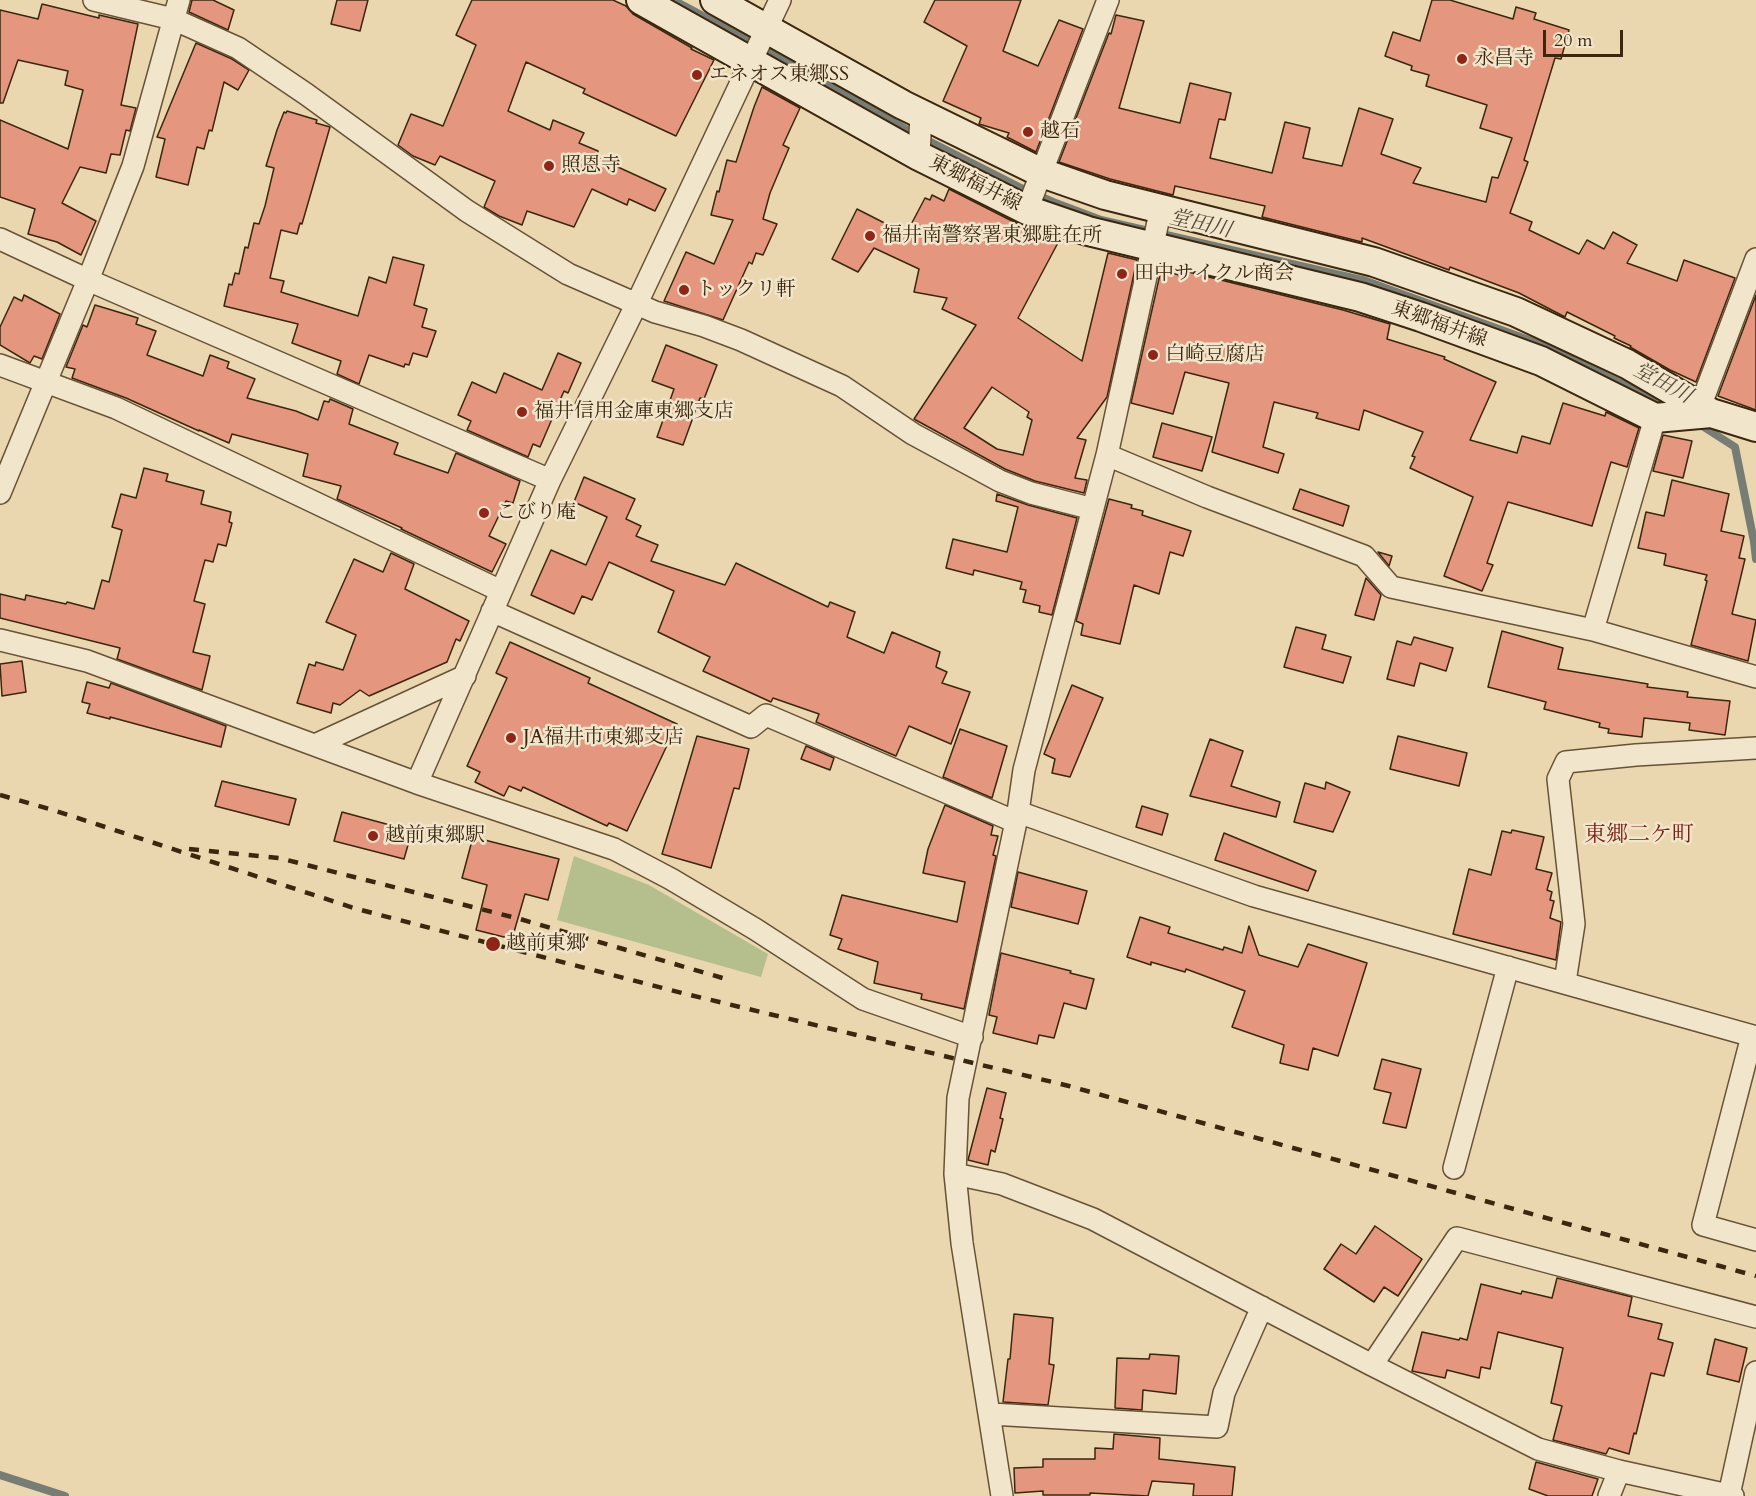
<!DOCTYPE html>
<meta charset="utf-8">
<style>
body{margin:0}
#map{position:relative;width:1756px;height:1496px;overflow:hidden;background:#ead7af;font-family:Cardo,serif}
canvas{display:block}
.scale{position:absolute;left:1543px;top:30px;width:80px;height:27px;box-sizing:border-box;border:3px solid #3b260e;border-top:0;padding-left:8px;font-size:18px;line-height:21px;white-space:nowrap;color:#3b260e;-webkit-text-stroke:4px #f1e5cb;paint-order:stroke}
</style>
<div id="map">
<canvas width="1756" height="1496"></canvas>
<div class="scale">20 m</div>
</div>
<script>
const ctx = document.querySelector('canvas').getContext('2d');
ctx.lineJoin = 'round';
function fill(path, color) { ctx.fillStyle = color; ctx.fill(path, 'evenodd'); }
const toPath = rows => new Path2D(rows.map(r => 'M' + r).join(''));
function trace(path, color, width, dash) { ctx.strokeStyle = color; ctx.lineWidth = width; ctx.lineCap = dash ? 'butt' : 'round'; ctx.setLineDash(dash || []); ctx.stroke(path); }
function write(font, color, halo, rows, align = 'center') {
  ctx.font = font + ' Cardo,"Noto Serif JP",serif'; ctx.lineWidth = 5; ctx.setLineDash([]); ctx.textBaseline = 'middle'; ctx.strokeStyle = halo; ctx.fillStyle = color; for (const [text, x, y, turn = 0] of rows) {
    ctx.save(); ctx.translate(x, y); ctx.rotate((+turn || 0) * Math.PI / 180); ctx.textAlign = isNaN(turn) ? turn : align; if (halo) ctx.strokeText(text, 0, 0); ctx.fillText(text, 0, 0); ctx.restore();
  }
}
const green = toPath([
 [574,856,649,885,768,954,761,977,557,920]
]);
const stream = toPath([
 [673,0,789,62,909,131,1021,188,1053,202,1101,220,1366,281,1540,344,1672,408],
 [1696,422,1735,447,1754,542,1756,559],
 [0,1475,65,1496]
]);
const building = toPath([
 [192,0,213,0,234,10,228,30,189,12,192,0],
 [337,0,368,0,360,31,331,24,337,0],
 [472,0,613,0,626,6,633,14,692,48,691,49,714,60,676,136,583,93,585,89,526,62,508,111,550,130,553,120,584,133,579,143,598,151,596,157,666,189,655,211,629,199,627,205,592,189,574,227,527,211,522,225,499,216,484,207,495,181,440,156,435,165,413,156,398,145,411,114,443,126,476,45,456,35,472,0],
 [935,0,1021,0,1003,51,1038,66,1059,20,1083,29,1036,152,1007,137,1009,133,979,124,981,118,943,101,967,46,924,22,935,0],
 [1432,0,1450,0,1513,19,1516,7,1536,13,1534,19,1569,30,1561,59,1555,58,1524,160,1528,162,1510,213,1532,222,1529,230,1579,254,1587,240,1604,249,1613,232,1637,245,1627,263,1677,281,1684,260,1735,278,1696,382,1670,370,1630,347,1631,346,1614,338,1615,336,1567,312,1565,317,1519,293,1450,267,1449,270,1362,238,1362,242,1262,217,1265,206,1175,186,1173,195,1110,179,1059,162,1109,33,1111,34,1116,15,1144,21,1119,108,1180,123,1190,83,1231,93,1225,120,1219,119,1210,158,1272,173,1285,122,1310,128,1303,158,1342,166,1359,108,1393,119,1381,154,1421,168,1413,183,1486,202,1492,177,1498,178,1512,138,1480,128,1487,105,1426,86,1429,75,1411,70,1412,66,1385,56,1393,32,1420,41,1432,0],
 [42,4,99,18,99,15,138,24,121,105,136,108,130,131,126,130,120,155,111,154,106,173,80,167,62,203,96,221,81,255,57,242,28,234,35,209,0,197,0,120,68,149,83,90,65,85,68,71,18,60,3,103,0,103,0,10,38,19,42,4],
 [196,43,232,59,249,70,238,90,224,82,212,131,209,130,204,149,197,147,188,185,156,177,165,139,157,137,196,43],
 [762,87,800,108,783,145,789,148,770,193,763,219,777,224,763,255,756,253,752,264,749,262,723,320,664,301,686,252,714,264,733,220,711,215,717,191,719,192,727,160,736,162,754,107,762,87],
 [287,111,317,120,316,123,330,127,302,224,300,223,297,234,281,230,270,278,284,281,281,292,358,316,369,277,386,283,393,257,424,265,414,305,427,309,422,327,436,331,427,357,413,353,409,365,405,364,404,367,369,355,359,384,337,374,341,361,292,343,298,324,224,306,229,284,232,285,235,273,239,274,245,247,248,248,254,223,259,224,265,206,274,168,266,166,277,130,284,112,286,113,287,111],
 [949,189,1020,225,1060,239,1018,318,1082,361,1108,253,1137,260,1107,397,1077,438,1086,440,1075,478,1087,480,1084,493,1035,481,1005,469,914,419,976,325,942,309,947,298,914,292,919,269,874,248,858,272,832,259,857,209,906,234,925,198,930,200,932,195,944,201,949,189],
 [992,387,1029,412,1027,417,1032,420,1023,455,997,449,964,428,992,387],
 [1161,270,1179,275,1180,270,1343,310,1390,324,1387,339,1445,357,1444,359,1496,382,1470,440,1517,453,1522,436,1550,444,1563,403,1605,416,1606,412,1639,428,1627,467,1611,462,1592,526,1508,502,1487,563,1493,565,1482,591,1444,576,1473,497,1410,468,1415,457,1412,456,1423,432,1364,410,1359,430,1316,418,1318,413,1274,402,1263,447,1284,454,1278,473,1212,452,1229,383,1185,372,1173,414,1131,403,1161,270],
 [24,295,60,314,42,359,34,356,30,363,0,345,0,327,14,297,22,301,24,295],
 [1756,295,1756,410,1718,396,1756,295],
 [95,305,138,318,136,324,156,331,147,355,203,376,210,355,229,362,227,368,255,379,247,398,296,411,318,420,324,401,329,402,330,399,353,409,349,424,398,443,394,454,448,473,456,453,520,481,513,503,506,501,489,536,506,544,492,572,401,529,402,528,337,499,341,486,303,476,308,454,232,434,229,443,199,430,199,431,126,398,72,378,75,369,66,367,83,325,87,327,95,305],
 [666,345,717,365,704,399,700,398,683,445,657,437,674,389,652,381,666,345],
 [558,353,581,363,568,393,564,391,540,447,533,444,528,457,467,430,471,421,458,415,472,382,496,393,504,373,542,390,558,353],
 [1162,423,1212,437,1202,471,1153,457,1162,423],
 [1663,435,1692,441,1683,478,1653,471,1663,435],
 [144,468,168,474,166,481,204,491,201,504,231,512,229,522,232,523,226,546,218,544,213,562,205,560,194,601,205,604,193,652,210,656,202,690,117,659,120,648,0,618,0,594,25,600,26,595,66,604,67,602,94,609,102,580,109,582,122,530,112,527,121,494,136,498,144,468],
 [584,477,635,499,626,519,641,526,636,536,658,545,651,561,725,585,736,563,828,607,830,602,855,612,847,637,884,653,892,632,940,652,936,667,947,672,942,683,970,692,951,744,909,726,896,756,816,722,819,714,773,698,771,702,703,671,710,657,658,632,674,591,609,562,592,600,582,596,574,614,531,595,551,550,586,565,607,517,574,502,584,477],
 [1672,480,1729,494,1721,531,1744,536,1739,558,1745,559,1732,614,1756,620,1748,661,1691,645,1707,581,1705,580,1707,575,1664,565,1666,554,1638,548,1646,512,1664,516,1672,480],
 [1300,489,1349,506,1343,526,1293,509,1300,489],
 [997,494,1028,505,1077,518,1052,615,1039,612,1040,606,1023,602,1026,590,1020,589,1022,582,974,570,973,575,946,568,953,539,1007,552,1018,507,996,501,997,494],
 [1109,499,1132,505,1131,508,1143,511,1142,515,1191,531,1183,556,1170,552,1159,594,1134,585,1120,644,1081,635,1083,624,1076,621,1109,499],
 [1378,552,1392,556,1389,566,1378,552],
 [391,553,414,564,405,589,469,621,460,641,456,639,447,662,369,696,360,690,340,705,333,703,331,713,297,703,309,664,315,666,316,662,343,670,356,635,326,622,354,559,383,572,391,553],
 [1366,578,1381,595,1374,620,1355,615,1366,578],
 [1296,627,1326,635,1322,649,1351,657,1343,683,1284,667,1296,627],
 [1502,631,1563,648,1558,669,1648,684,1647,687,1688,692,1687,697,1730,701,1725,735,1689,730,1690,723,1644,718,1642,737,1608,733,1609,729,1599,727,1600,723,1544,709,1546,702,1488,687,1502,631],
 [1414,637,1453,648,1446,671,1420,663,1414,686,1387,679,1397,641,1411,645,1414,637],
 [510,642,590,678,588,683,677,724,627,831,609,823,607,826,523,787,521,791,509,786,504,796,475,782,480,772,467,766,507,678,496,673,510,642],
 [22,661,26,692,2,696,0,664,22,661],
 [87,682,109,688,111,683,226,726,221,747,110,717,110,719,87,713,90,704,82,702,87,682],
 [1072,685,1103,698,1070,777,1052,773,1055,759,1044,754,1072,685],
 [960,729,1007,746,992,798,943,777,960,729],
 [697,736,749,749,739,789,734,788,711,868,662,854,697,736],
 [1398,736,1467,753,1459,786,1390,769,1398,736],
 [1210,739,1243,751,1231,786,1280,802,1276,817,1190,796,1210,739],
 [806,746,834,758,830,770,801,759,806,746],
 [222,781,296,799,289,825,215,806,222,781],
 [1326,782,1350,792,1333,832,1294,822,1305,783,1325,789,1326,782],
 [945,805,993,826,991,835,998,836,993,855,996,856,964,1009,921,999,922,994,874,983,878,962,838,949,842,939,830,935,842,895,957,922,965,882,923,873,928,849,945,805],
 [1142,806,1168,814,1162,835,1136,827,1142,806],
 [342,812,412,831,404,859,334,841,342,812],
 [1512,830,1544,837,1536,869,1552,873,1547,890,1552,892,1550,900,1554,901,1550,918,1561,922,1556,960,1453,934,1469,869,1491,875,1502,831,1511,833,1512,830],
 [1224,833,1316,871,1308,891,1215,860,1224,833],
 [473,837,559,859,548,900,525,894,512,939,476,930,487,885,462,878,473,837],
 [1018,872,1087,891,1078,924,1011,907,1018,872],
 [1140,917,1170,927,1168,933,1223,950,1224,947,1242,953,1249,926,1259,955,1298,967,1308,944,1367,963,1338,1056,1313,1048,1308,1070,1280,1063,1284,1045,1232,1027,1245,991,1186,969,1185,972,1151,962,1151,965,1127,957,1140,917],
 [1001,953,1063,969,1071,971,1070,973,1094,979,1086,1009,1064,1003,1054,1038,1039,1035,1037,1044,993,1033,997,1017,989,1015,1001,953],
 [1382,1059,1421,1069,1406,1128,1383,1123,1391,1093,1374,1089,1382,1059],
 [987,1088,1006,1093,1000,1118,1003,1119,995,1152,991,1150,988,1165,968,1160,987,1088],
 [1375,1226,1422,1259,1398,1296,1384,1287,1374,1302,1324,1269,1341,1244,1356,1254,1375,1226],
 [1557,1278,1632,1297,1628,1316,1662,1324,1658,1339,1673,1343,1664,1376,1651,1373,1636,1434,1634,1433,1629,1454,1609,1448,1606,1454,1553,1440,1562,1406,1551,1403,1563,1348,1498,1332,1490,1369,1481,1367,1479,1378,1447,1370,1445,1378,1412,1371,1422,1332,1459,1340,1460,1338,1467,1340,1481,1284,1521,1294,1522,1291,1552,1298,1557,1278],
 [1014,1314,1053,1318,1049,1364,1054,1365,1048,1405,1003,1402,1008,1359,1010,1359,1014,1314],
 [1715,1339,1747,1348,1739,1382,1707,1374,1715,1339],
 [1150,1354,1179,1356,1176,1394,1143,1390,1142,1410,1115,1408,1117,1358,1149,1359,1150,1354],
 [1114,1434,1160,1438,1159,1459,1235,1467,1232,1496,1193,1496,1194,1484,1152,1481,1148,1496,1090,1493,1090,1495,1043,1495,1043,1491,1015,1493,1014,1468,1043,1467,1043,1459,1095,1459,1095,1448,1113,1449,1114,1434],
 [1536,1462,1598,1479,1592,1496,1548,1496,1529,1489,1536,1462]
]);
const street = toPath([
 [94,0,173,19,238,48,306,94,467,211,568,274,655,312,704,326,741,340,842,386,913,434,1000,481,1031,493,1093,509],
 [919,156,921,114],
 [1027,210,1108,0],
 [0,239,88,280,550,480],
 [0,365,116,408,501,591],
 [1700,407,1756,259],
 [1655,418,1593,630,1756,677],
 [1107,455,1207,497,1364,556,1391,587,1593,630],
 [0,493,88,280,133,166,179,0],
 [492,611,751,727,766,715,1016,822],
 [0,640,87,661,417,783,614,849,671,879,755,929,863,999,972,1037],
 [315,745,465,676],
 [417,783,550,480,637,303,780,0],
 [1018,812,1254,896,1756,1037],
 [1565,982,1574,924,1558,779,1566,762,1636,755,1756,748],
 [1752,1036,1703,1225,1756,1240],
 [1454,1168,1508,967],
 [955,1174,1002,1184,1093,1219,1372,1365],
 [991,1414,1217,1427,1224,1393,1262,1307],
 [1729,1495,1756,1372],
 [1002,1496,962,1243,955,1174,958,1098,1018,812,1024,770,1107,455,1161,208],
 [1609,1496,1619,1471],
 [1733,1496,1619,1471,1538,1449,1372,1365,1457,1238,1756,1317]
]);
const secondary = toPath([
 [641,0,919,156,1027,210,1088,231,1360,297,1421,317,1541,361,1655,418,1711,413],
 [715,0,903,105,1042,173,1105,195,1374,262,1516,312,1627,364,1711,413,1756,427]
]);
const rail = toPath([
 [0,795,53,810,357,909,686,994,1069,1086,1756,1276],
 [189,849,279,858,520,919,726,979]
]);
const markers = [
 [1462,59,6,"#8f2418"],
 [697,75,6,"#8f2418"],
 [1028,132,6,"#8f2418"],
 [549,166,6,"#8f2418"],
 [870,236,6,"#8f2418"],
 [1122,274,6,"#8f2418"],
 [684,290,6,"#8f2418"],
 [1153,355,6,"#8f2418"],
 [522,412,6,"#8f2418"],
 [484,513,6,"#8f2418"],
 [511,738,6,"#8f2418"],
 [373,836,6,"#8f2418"],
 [493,944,8,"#8f2418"]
];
const poiNames = [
 ["永昌寺",1474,59],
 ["エネオス東郷SS",709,75],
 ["越石",1040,132],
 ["照恩寺",561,166],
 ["福井南警察署東郷駐在所",882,236],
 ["田中サイクル商会",1134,274],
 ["トックリ軒",696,290],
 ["白崎豆腐店",1165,355],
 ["福井信用金庫東郷支店",534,412],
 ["こびり庵",496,513],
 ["JA福井市東郷支店",523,738],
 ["越前東郷駅",385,836],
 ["越前東郷",506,944]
];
const streetNames = [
 ["東郷福井線",975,184,27],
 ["東郷福井線",1439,325,20]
];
const waterNames = [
 ["堂田川",1200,225,13],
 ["堂田川",1662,384,28]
];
const quarterNames = [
 ["東郷二ケ町",1639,836]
];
fill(green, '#b4bf8d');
trace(stream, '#777c74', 8);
fill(building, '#e4967f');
trace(building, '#3b260e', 1.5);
trace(street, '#675236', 24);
trace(secondary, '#3b260e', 32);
trace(street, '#f1e5cb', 21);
trace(secondary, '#f1e5cb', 28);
trace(rail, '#3b260e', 4.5, [10, 10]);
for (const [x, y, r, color] of markers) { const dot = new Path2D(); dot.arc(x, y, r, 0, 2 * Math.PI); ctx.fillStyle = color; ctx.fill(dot); trace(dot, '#f1e5cb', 2); }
write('20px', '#3b260e', '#f1e5cb', poiNames, 'left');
write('20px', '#3b260e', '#f1e5cb', streetNames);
write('italic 21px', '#544a38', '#f1e5cb', waterNames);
write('22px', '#7a1f14', '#f1e5cb', quarterNames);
</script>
